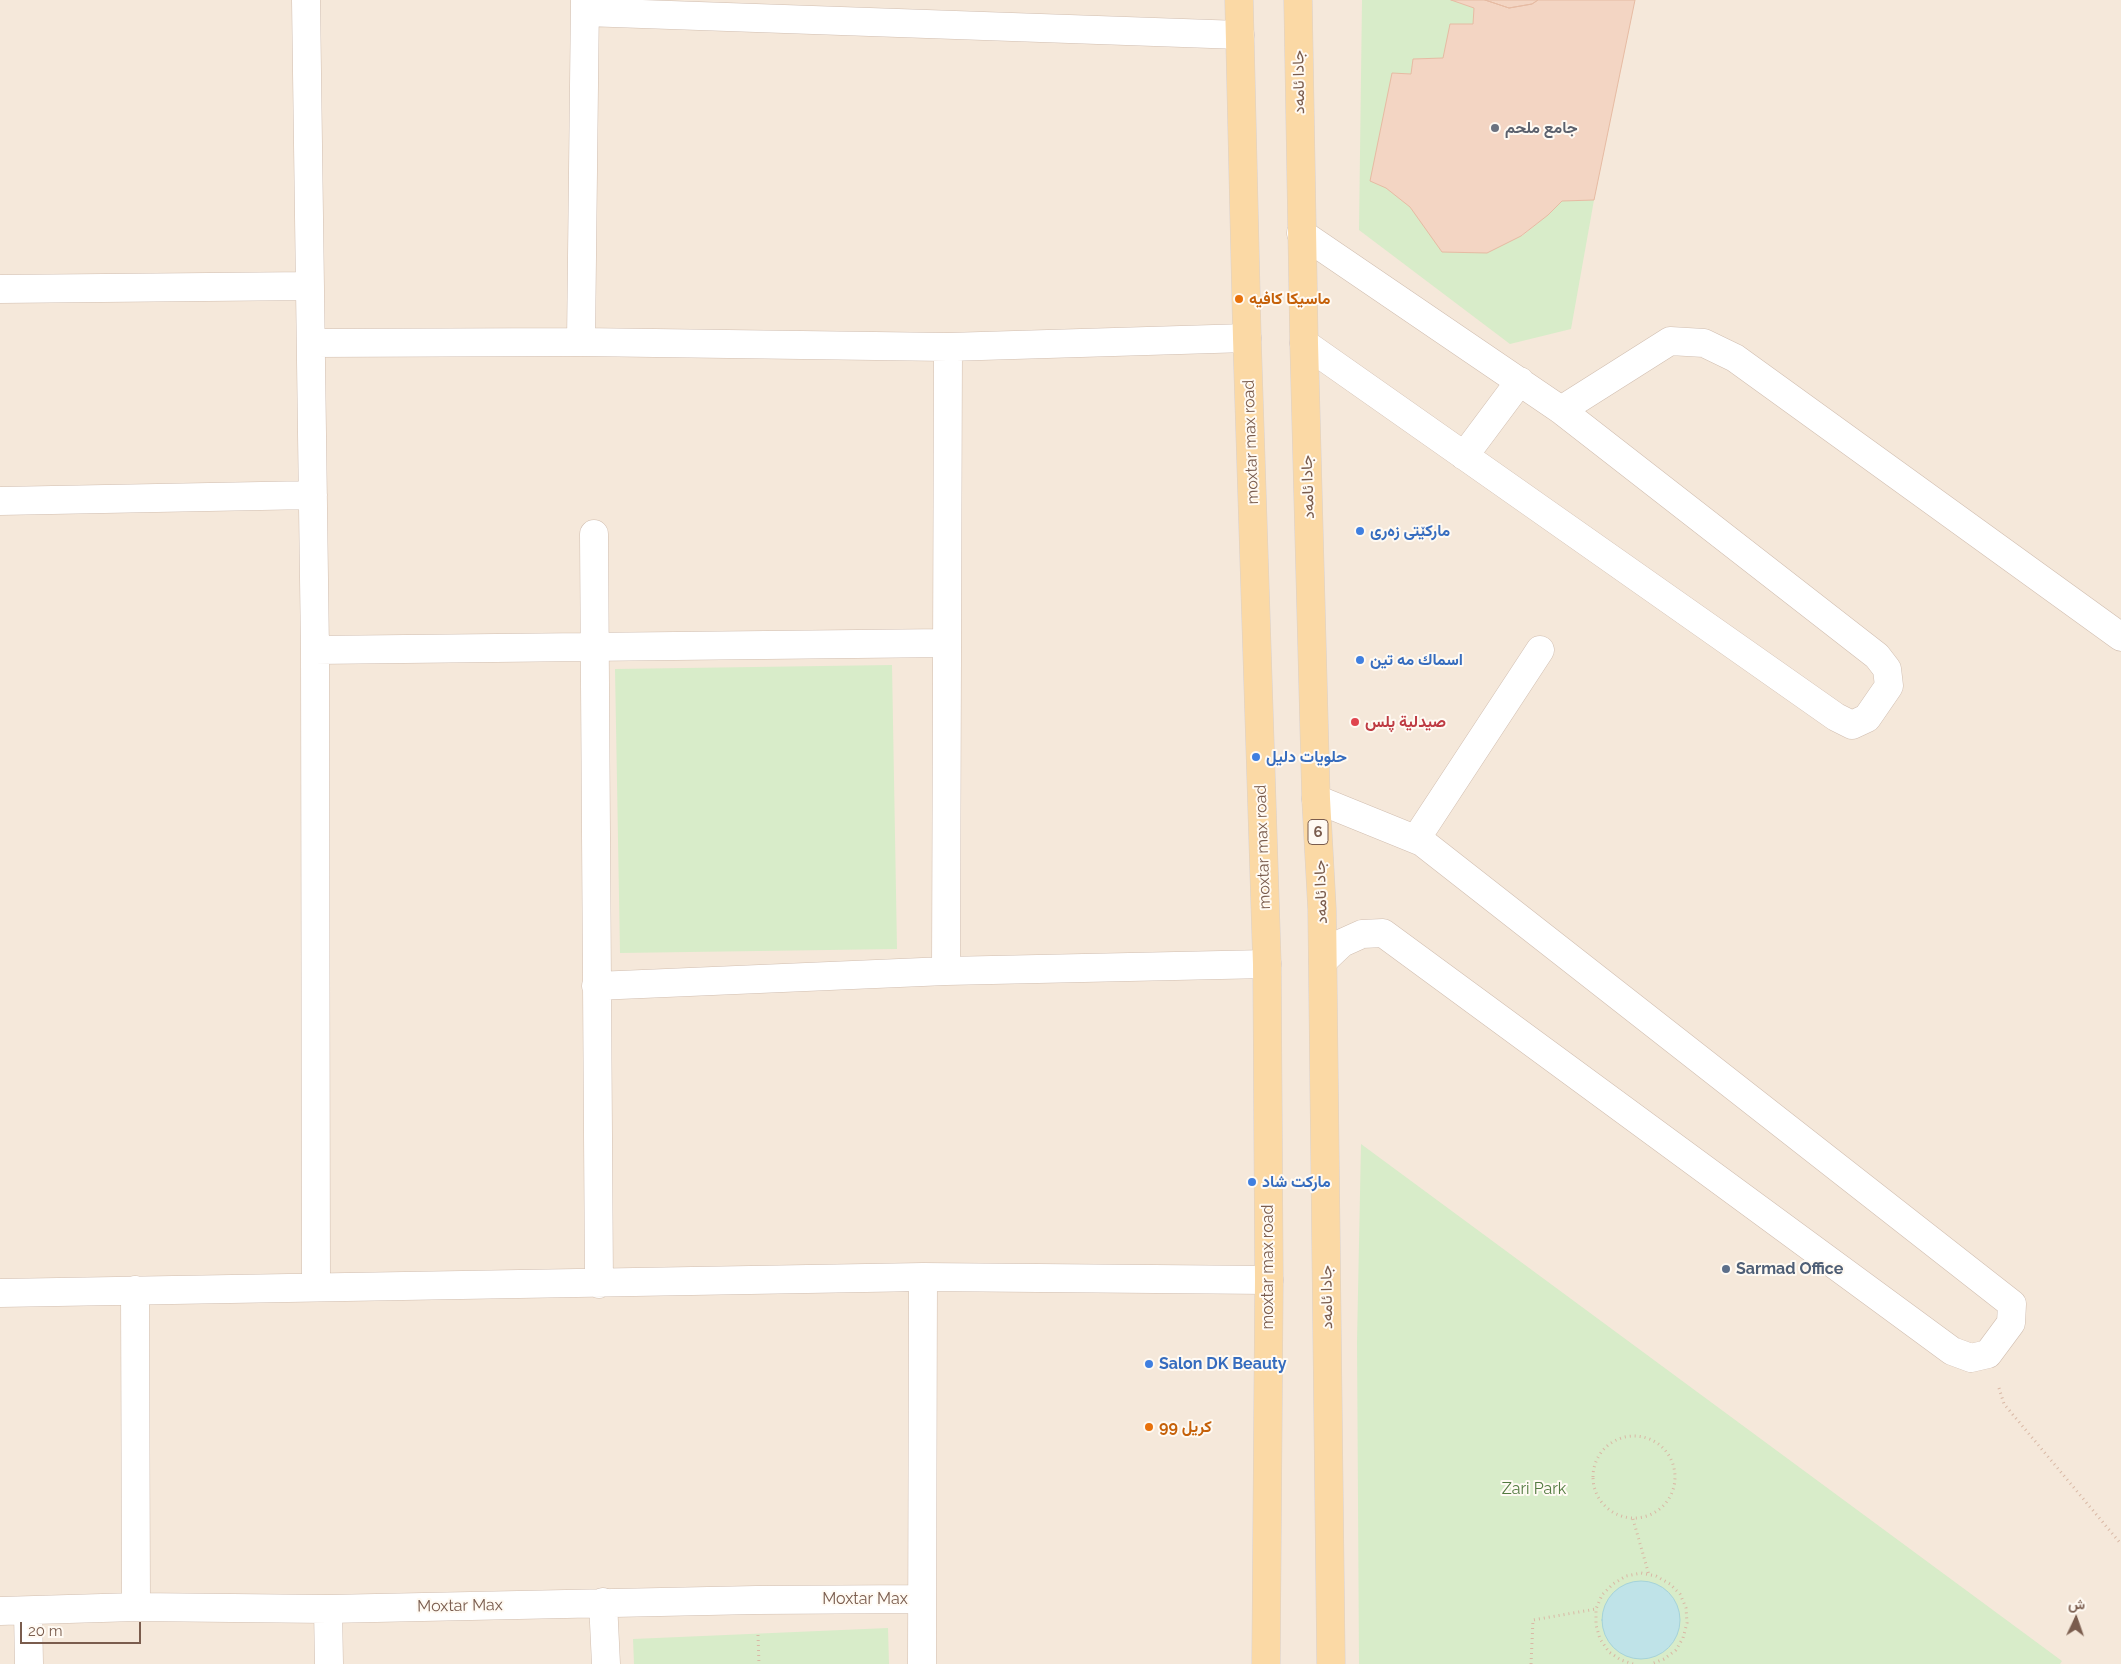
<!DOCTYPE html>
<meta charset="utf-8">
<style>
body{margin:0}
#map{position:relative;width:2121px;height:1664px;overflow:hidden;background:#fdf6ec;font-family:Raleway,Vazirmatn,sans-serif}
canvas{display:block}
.north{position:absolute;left:2051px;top:1594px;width:50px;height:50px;-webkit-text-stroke:4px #fffaf3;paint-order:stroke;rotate:3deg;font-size:14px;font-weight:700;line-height:20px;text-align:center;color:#7a5c4d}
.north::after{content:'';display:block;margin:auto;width:18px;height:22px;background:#7a5c4d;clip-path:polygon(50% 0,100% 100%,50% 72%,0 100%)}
.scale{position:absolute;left:20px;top:1622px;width:121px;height:22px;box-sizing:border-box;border:2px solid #7a5c4d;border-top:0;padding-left:6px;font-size:15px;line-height:18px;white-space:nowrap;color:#7a5c4d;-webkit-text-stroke:4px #fffaf3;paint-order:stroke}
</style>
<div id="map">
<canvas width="2121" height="1664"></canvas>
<div class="north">ش</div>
<div class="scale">20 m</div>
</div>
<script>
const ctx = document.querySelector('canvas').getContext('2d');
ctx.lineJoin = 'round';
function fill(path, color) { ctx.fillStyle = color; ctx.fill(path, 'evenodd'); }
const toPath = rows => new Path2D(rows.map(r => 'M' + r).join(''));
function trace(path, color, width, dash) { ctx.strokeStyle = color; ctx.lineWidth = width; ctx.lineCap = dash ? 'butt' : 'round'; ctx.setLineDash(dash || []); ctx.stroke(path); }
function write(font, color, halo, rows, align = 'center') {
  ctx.font = font + ' Raleway,Vazirmatn,sans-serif'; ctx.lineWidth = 4; ctx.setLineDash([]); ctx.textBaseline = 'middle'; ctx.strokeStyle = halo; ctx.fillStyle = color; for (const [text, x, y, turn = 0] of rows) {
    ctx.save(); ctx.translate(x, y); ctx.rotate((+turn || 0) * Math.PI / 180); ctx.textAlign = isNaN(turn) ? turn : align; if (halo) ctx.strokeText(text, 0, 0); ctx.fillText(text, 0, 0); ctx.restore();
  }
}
const residential = toPath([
 [0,0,2121,0,2121,1664,0,1664]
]);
const green = toPath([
 [1362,0,1451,0,1474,8,1473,24,1443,58,1413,59,1411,74,1392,73,1386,188,1410,207,1430,232,1522,236,1548,215,1562,201,1594,200,1571,329,1510,344,1359,230],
 [892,665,897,949,620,953,615,669],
 [1361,1144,2062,1661,2060,1664,1359,1664,1357,1342],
 [888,1628,889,1664,634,1664,633,1639]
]);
const water = toPath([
 '1602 1620a39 39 0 1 1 78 0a39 39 0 1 1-78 0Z'
]);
const building = toPath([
 [1451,0,1485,0,1509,8,1532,4,1538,0,1635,0,1594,200,1562,201,1548,215,1521,236,1487,253,1442,252,1410,207,1386,188,1370,181,1392,73,1411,74,1413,59,1443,58,1450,24,1473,24,1474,8,1451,0],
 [1485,0,1538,0,1532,4,1509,8,1485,0]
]);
const path = toPath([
 [1999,1388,2004,1404,2121,1544],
 '1593 1477a41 41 0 1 1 82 0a41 41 0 1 1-82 0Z',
 [1633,1519,1649,1575],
 [758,1635,759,1664],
 [1531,1664,1533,1620,1596,1609],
 [1633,1664,1621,1660,1609,1652,1600,1639,1596,1625,1596,1609,1602,1595,1613,1584,1626,1576,1641,1573,1656,1576,1670,1584,1680,1594,1686,1608,1687,1623,1683,1638,1676,1650,1664,1659,1651,1664]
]);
const minor = toPath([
 [306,0,315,650,316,1287],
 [585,12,1240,35],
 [1301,233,1561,410,1877,656,1887,669,1889,686,1867,718,1852,725,1836,717,1304,343],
 [0,289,310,286],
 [581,342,585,0],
 [311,343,581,342,948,347,1247,338],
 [1561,410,1670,341,1704,343,1735,358,2121,637],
 [1464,456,1520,381],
 [0,501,313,495],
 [594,534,599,1284],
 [315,650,946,643],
 [1316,799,1422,842,2012,1304,2011,1323,1988,1354,1971,1358,1952,1351,1383,933,1362,934,1342,943,1323,961],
 [1416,839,1540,650],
 [946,971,948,347],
 [596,986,946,971,1267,964],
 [135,1290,136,1607],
 [0,1293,923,1277,1269,1280],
 [603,1602,606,1664],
 [328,1609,329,1664],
 [0,1611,136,1607,328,1609,756,1600,921,1599],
 [28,1611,29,1664],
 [922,1664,923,1277]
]);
const major = toPath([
 [1239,0,1247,338,1267,964,1269,1280,1266,1664],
 [1298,0,1304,343,1316,799,1322,909,1331,1664]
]);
const markers = [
 [1495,128,5,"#6b7280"],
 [1239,299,5,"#e8710a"],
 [1360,531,5,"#3f7fe0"],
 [1360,660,5,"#3f7fe0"],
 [1355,722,5,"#e0444e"],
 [1256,757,5,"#3f7fe0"],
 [1252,1182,5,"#3f7fe0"],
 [1726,1269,5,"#5c6f8a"],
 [1149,1364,5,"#3f7fe0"],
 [1149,1427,5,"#e8710a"]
];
const shields = [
 [1318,832,20]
];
const shieldNames = [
 ["6",1318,832]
];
const streetNames = [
 ["جادا ئامەد",1299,82,-91],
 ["moxtar max road",1251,442,-92],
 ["جادا ئامەد",1308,487,-92],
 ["moxtar max road",1263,847,-92],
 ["جادا ئامەد",1321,892,-92],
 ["moxtar max road",1268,1267,-90],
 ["جادا ئامەد",1327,1297,-91],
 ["Moxtar Max",865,1599],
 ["Moxtar Max",460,1606,-1]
];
const worshipNames = [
 ["جامع ملحم",1505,128]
];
const foodNames = [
 ["ماسيكا كافيه",1249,299],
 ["99 كريل",1159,1427]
];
const shopNames = [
 ["مارکێتی زەری",1370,531],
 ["اسماك مه تين",1370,660],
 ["حلويات دليل",1266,757],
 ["ماركت شاد",1262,1182],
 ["Salon DK Beauty",1159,1364]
];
const healthNames = [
 ["صيدلية پلس",1365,722]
];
const serviceNames = [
 ["Sarmad Office",1736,1269]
];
const parkNames = [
 ["Zari Park",1534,1489]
];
fill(residential, '#f5e8da');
fill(green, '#d8ecc9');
fill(water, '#bfe3e8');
trace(water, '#a5d3da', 1);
fill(building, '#f3d5c3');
trace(building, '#e6bba3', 1);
trace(minor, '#d1beb0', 29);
trace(major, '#dad1cd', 29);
trace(path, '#d9b8a5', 3, [1, 4]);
trace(minor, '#fff', 28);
trace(major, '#fbd9a5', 28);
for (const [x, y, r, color] of markers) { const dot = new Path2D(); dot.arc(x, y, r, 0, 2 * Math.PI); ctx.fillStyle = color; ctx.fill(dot); trace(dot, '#fffaf3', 2); }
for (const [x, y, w] of shields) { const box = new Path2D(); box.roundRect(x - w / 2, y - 12.5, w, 25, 4); ctx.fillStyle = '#fffaf3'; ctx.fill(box); trace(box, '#7a5c4d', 1); }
write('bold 15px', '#7a5c4d', null, shieldNames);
write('16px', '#7a5c4d', '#fffaf3', streetNames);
write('bold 16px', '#5b616d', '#fffaf3', worshipNames, 'left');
write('bold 16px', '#c56008', '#fffaf3', foodNames, 'left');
write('bold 16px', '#366cbe', '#fffaf3', shopNames, 'left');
write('bold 16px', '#be3a42', '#fffaf3', healthNames, 'left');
write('bold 16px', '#4e5e75', '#fffaf3', serviceNames, 'left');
write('16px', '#537a41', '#fffaf3', parkNames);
</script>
